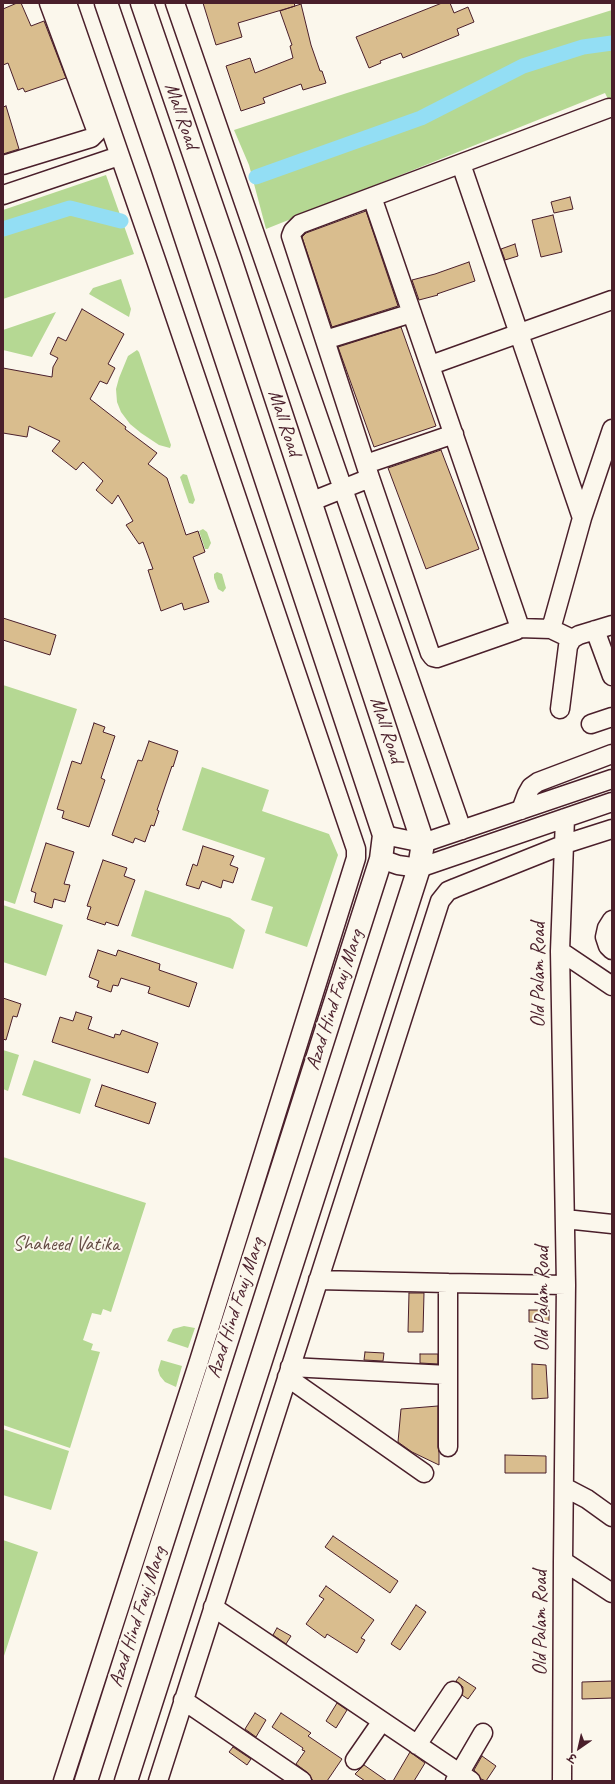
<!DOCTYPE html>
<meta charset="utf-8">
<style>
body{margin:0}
#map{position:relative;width:615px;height:1784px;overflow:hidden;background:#fbf7ec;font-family:Caveat,"Playpen Sans Deva",sans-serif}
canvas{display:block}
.frame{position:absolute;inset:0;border:4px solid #4a1f2b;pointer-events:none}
.north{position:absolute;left:559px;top:1728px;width:40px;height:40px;-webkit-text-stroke:3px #fbf7ec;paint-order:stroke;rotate:214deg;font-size:11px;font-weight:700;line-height:16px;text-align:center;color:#4a1f2b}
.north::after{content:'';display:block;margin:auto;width:14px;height:18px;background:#4a1f2b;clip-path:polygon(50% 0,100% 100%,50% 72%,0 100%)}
</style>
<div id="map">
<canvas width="615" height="1784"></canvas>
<div class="frame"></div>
<div class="north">उ</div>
</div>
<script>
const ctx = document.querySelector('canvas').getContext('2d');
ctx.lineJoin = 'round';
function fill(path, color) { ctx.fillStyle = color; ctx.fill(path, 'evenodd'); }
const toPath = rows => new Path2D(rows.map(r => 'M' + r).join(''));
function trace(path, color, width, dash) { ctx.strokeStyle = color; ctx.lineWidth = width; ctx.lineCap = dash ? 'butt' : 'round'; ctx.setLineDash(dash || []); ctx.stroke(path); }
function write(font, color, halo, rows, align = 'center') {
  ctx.font = font + ' Caveat,sans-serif'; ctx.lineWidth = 4; ctx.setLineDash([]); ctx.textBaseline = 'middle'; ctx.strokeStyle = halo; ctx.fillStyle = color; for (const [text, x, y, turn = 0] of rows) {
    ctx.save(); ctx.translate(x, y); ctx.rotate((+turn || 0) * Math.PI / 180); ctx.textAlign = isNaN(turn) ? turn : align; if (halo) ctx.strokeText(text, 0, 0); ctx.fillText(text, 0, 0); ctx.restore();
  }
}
const green = toPath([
 [612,10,612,107,605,93,266,229,249,165,234,130,347,93],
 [106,175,134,254,3,299,3,210],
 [121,279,131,309,129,317,89,294,93,288],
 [56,312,32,357,3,350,3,330],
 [137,350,139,352,171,445,170,448,159,445,141,433,130,424,121,412,117,402,116,389,119,378,128,356],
 [183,474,187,475,195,500,193,504,189,503,180,477],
 [203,529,207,532,211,543,208,549,205,549,199,531],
 [217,572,222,574,226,588,223,592,218,589,214,578,214,574],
 [3,685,77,709,15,904,3,900],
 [202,767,269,790,262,811,329,834,338,855,307,947,265,933,273,907,251,900,265,858,182,830],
 [145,890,230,918,245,930,233,969,131,936],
 [3,905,63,925,46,976,3,962],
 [3,1050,19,1055,8,1091,3,1089],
 [34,1060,91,1079,80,1114,22,1095],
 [3,1157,146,1203,111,1312,103,1309,101,1315,92,1313,83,1340,93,1344,91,1350,100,1352,70,1448,3,1425],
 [184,1326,195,1328,188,1348,167,1341,173,1329],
 [161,1360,182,1366,176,1387,165,1382,160,1376,158,1370],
 [3,1429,69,1451,51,1510,3,1495],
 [3,1540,38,1552,3,1659]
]);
const canal = toPath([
 [256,177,421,118,523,66,583,47,612,43],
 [3,229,70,208,121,221]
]);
const building = toPath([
 [17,3,21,3,31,26,44,21,66,78,25,92,23,88,18,90,8,63,3,65,3,9,17,3],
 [203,3,294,3,295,6,238,23,242,37,216,45,203,3],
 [442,3,450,3,454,13,468,7,474,22,457,29,459,35,403,58,401,53,380,61,381,63,369,68,356,37,442,3],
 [301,4,311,45,320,71,322,71,326,83,303,90,301,84,263,98,265,103,241,111,226,66,250,58,255,73,293,58,290,46,292,45,280,11,301,4],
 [6,106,19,149,3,154,3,107,6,106],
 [570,197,573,209,554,213,551,202,570,197],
 [366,211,398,306,332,327,302,237,306,233,366,211],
 [553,215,562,252,541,257,532,220,553,215],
 [515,244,518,256,505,260,501,249,515,244],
 [469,262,475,281,437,294,438,295,419,300,412,280,435,274,469,262],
 [82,309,124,334,108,364,115,368,107,384,100,381,90,399,126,427,125,429,157,453,148,464,167,478,186,535,198,531,205,552,193,557,209,602,184,610,182,603,161,611,148,570,153,569,143,542,139,544,126,525,133,521,118,495,112,504,96,490,103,481,83,462,76,470,52,451,60,441,29,426,27,437,3,433,3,368,52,377,53,367,58,358,50,354,58,337,66,341,82,309],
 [401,327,436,426,374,447,338,347,401,327],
 [441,450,479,549,426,569,388,468,441,450],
 [3,618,56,635,50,655,3,640,3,618],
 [94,723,105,727,103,732,115,736,101,778,105,780,89,827,62,818,64,811,57,809,72,761,81,764,94,723],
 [149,741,178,751,173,767,172,766,157,810,159,811,154,826,151,825,145,842,135,838,133,843,112,835,138,760,142,761,149,741],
 [46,843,74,852,64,884,70,885,65,902,54,899,52,908,34,902,36,893,31,891,46,843],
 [203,846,234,856,230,865,238,868,233,883,223,880,221,888,202,881,199,889,186,885,193,864,197,866,203,846],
 [103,860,127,868,124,876,135,880,118,926,106,922,105,925,87,919,91,907,87,906,103,860],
 [98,950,116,956,118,950,160,964,159,970,197,983,189,1007,148,993,150,987,121,978,118,986,113,985,111,992,97,987,99,981,89,977,98,950],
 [3,998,21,1004,17,1017,13,1016,6,1040,3,1039,3,998],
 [76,1012,92,1017,88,1029,114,1038,115,1034,120,1035,122,1030,158,1043,148,1073,52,1042,60,1017,73,1021,76,1012],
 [102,1085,156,1103,149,1124,95,1106,102,1085],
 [409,1293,424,1293,423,1332,408,1332,409,1293],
 [529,1310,549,1310,549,1322,529,1322,529,1310],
 [365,1352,384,1353,383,1361,364,1360,365,1352],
 [420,1354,438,1354,438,1364,420,1363,420,1354],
 [532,1364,546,1365,548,1398,532,1399,532,1364],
 [438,1406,438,1447,439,1453,439,1465,412,1452,398,1442,401,1409,438,1406],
 [505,1455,546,1456,546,1473,505,1473,505,1455],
 [333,1536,398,1581,390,1593,325,1547,333,1536],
 [326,1586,374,1620,361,1638,365,1640,357,1653,327,1634,325,1638,306,1624,324,1599,319,1596,326,1586],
 [416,1605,426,1612,400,1650,391,1644,416,1605],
 [277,1628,291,1636,286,1644,273,1635,277,1628],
 [459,1677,476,1688,468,1699,462,1695,463,1687,456,1681,459,1677],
 [612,1681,612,1698,582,1699,582,1682,612,1681],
 [337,1703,347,1710,336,1728,326,1721,337,1703],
 [255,1713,266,1720,256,1737,245,1729,255,1713],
 [281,1713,311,1733,308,1736,342,1759,327,1781,313,1781,308,1773,296,1764,305,1751,302,1750,303,1748,272,1727,281,1713],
 [233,1747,251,1759,247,1765,229,1752,233,1747],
 [410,1752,425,1763,414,1781,393,1781,410,1752],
 [482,1756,496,1766,486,1781,481,1779,474,1770,482,1756],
 [364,1765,387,1781,365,1781,355,1774,364,1765]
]);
const minor = toPath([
 [175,3,343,489,462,830],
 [461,164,582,518],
 [3,165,91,138,96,133,95,127,49,3],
 [3,195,119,156],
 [372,197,519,625,517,630,437,658,433,657,430,653,370,478,291,236,293,231,300,224,609,108],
 [325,340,412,313],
 [431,365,612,300],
 [366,464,454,434],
 [310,502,370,478],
 [519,628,551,629],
 [595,630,612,676],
 [572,639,551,629,582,518,612,429],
 [560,709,568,646,572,639,579,635,612,625],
 [591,724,612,717],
 [521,810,527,794,531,787,538,782,612,754],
 [384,835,423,843,612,779],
 [381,859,398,865,419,868,612,802],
 [612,920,607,928,605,937,608,946,612,950],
 [560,951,612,986],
 [565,1219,612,1224],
 [318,1280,448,1283],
 [290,1367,448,1375],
 [287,1377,424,1473],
 [448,1447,448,1283,566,1285],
 [564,1487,587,1499,612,1517],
 [563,1561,612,1593],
 [213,1607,471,1781],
 [183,1700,302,1781],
 [417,1745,453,1691],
 [355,1760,382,1721],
 [63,1781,199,1361,356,858,356,849,156,260,67,3],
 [158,1781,440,901,448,891,455,888,565,844,612,829],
 [455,1781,483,1733],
 [562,1781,563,1561,566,1285,560,951,565,818]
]);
const major = toPath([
 [86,1781,381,859,384,835,162,166,106,3],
 [126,1781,419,868,423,843,230,259,142,3]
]);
const streetNames = [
 ["Mall Road",181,116,71],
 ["Mall Road",284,423,72],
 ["Mall Road",386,730,72],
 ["Old Palam Road",539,975,-90],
 ["Azad Hind Fauj Marg",335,1000,-72],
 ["Old Palam Road",543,1299,-90],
 ["Azad Hind Fauj Marg",236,1308,-72],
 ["Azad Hind Fauj Marg",138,1617,-72],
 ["Old Palam Road",541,1623,-90]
];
const parkNames = [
 ["Shaheed Vatika",66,1245]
];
fill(green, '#b5d893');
trace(canal, '#93def4', 15);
fill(building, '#d9bd8e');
trace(building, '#4a1f2b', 1);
trace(minor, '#4a1f2b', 21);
trace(major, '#4a1f2b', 25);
trace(minor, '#fbf7ec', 18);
trace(major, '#fbf7ec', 22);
write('20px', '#4a1f2b', '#fbf7ec', streetNames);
write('20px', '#654d45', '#fbf7ec', parkNames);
</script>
